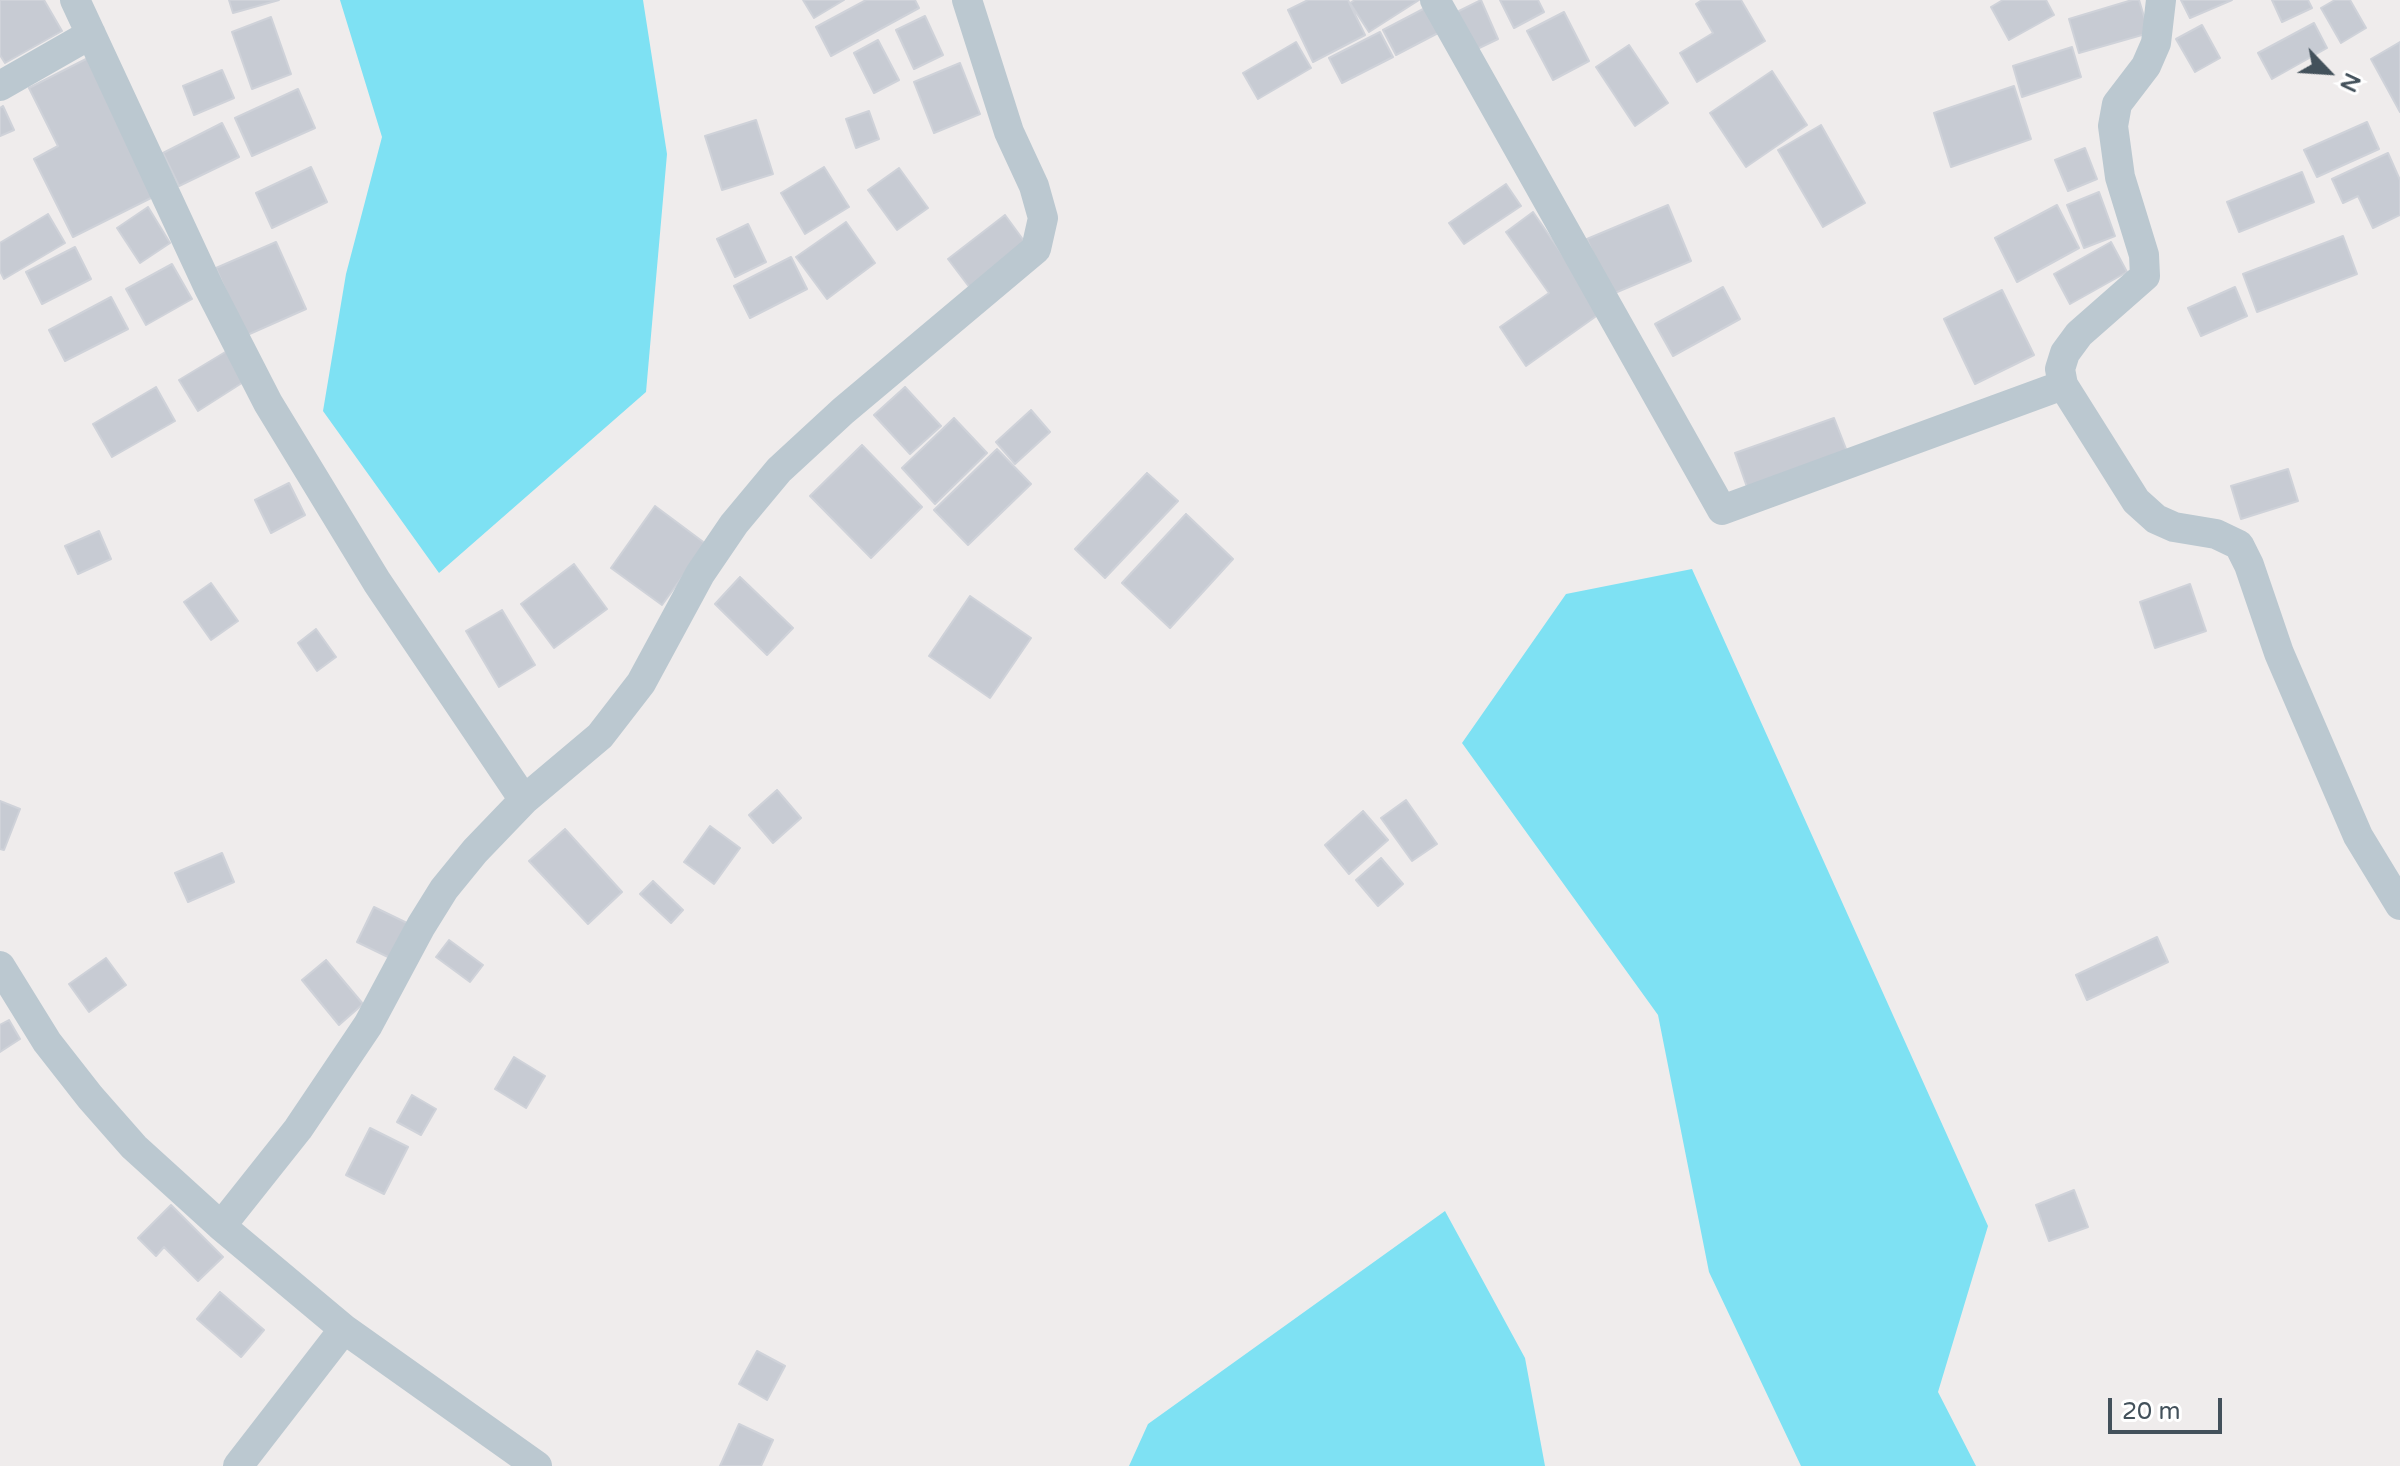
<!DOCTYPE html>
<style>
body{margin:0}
#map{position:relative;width:2400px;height:1466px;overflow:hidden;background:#efecec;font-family:"Varela Round",sans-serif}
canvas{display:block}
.north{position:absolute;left:2288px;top:32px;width:80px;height:80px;-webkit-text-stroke:6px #fff;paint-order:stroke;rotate:115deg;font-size:22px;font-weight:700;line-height:32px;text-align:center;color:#43515b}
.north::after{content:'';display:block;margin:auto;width:28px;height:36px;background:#43515b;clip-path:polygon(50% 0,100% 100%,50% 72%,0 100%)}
.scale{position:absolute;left:2108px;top:1398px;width:114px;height:36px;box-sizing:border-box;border:4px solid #43515b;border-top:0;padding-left:10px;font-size:24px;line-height:28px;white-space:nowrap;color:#43515b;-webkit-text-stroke:6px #fff;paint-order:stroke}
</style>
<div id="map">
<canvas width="2400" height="1466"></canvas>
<div class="north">N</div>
<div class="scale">20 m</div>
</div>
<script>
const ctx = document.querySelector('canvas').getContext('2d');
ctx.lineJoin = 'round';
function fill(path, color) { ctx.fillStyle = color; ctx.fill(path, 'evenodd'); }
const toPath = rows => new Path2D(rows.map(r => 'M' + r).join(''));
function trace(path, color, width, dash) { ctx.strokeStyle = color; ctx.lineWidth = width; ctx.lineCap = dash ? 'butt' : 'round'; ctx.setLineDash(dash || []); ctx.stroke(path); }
const water = toPath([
 [340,0,643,0,667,154,646,392,439,573,323,411,346,274,382,137],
 [1692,569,1988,1226,1938,1392,1976,1466,1801,1466,1709,1272,1658,1015,1462,743,1566,594],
 [1445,1211,1525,1358,1545,1466,1129,1466,1148,1424]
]);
const building = toPath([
 [0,0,44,0,62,31,5,63,0,55,0,0],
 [229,0,279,0,233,13,229,0],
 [803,0,844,0,814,18,803,0],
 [866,0,915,0,919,8,831,56,816,27,866,0],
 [1308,0,1348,0,1365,35,1313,62,1288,10,1308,0],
 [1355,0,1419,0,1369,32,1350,3,1355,0],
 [1481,0,1498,39,1475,50,1457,12,1481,0],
 [1500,0,1538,0,1544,12,1514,28,1500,0],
 [1702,0,1741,0,1765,41,1697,82,1680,53,1713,33,1696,4,1702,0],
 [2003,0,2046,0,2054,15,2009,40,1991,7,2003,0],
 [2132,0,2139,0,2149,33,2079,53,2069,19,2132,0],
 [2181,0,2232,0,2190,18,2181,0],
 [2272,0,2308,0,2312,8,2282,22,2272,0],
 [2335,0,2350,0,2366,28,2341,43,2321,8,2335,0],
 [1427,7,1440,32,1396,55,1383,30,1427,7],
 [1564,12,1589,61,1553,80,1527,31,1564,12],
 [925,16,943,55,914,69,896,30,925,16],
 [271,17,291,74,252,89,232,32,271,17],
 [2314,23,2327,48,2272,79,2258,53,2314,23],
 [2202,25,2220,58,2195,72,2176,39,2202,25],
 [1380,32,1393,57,1342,83,1329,58,1380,32],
 [878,40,899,80,874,93,854,53,878,40],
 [1296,42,1311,68,1258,99,1243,73,1296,42],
 [2400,42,2400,112,2371,59,2400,42],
 [1629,45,1668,103,1635,126,1596,67,1629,45],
 [2072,47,2081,77,2022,97,2013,66,2072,47],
 [88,58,157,195,73,237,34,159,58,146,29,88,88,58],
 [960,63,980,114,934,133,914,82,960,63],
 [222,70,234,98,194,115,183,86,222,70],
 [1772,71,1807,125,1746,167,1710,113,1772,71],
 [2014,86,2031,139,1951,167,1934,113,2014,86],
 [298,89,315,128,252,156,235,118,298,89],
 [3,106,14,130,0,136,0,108,3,106],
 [869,111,879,139,856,148,846,119,869,111],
 [756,120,773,174,722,190,705,136,756,120],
 [2367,122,2379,149,2317,177,2304,150,2367,122],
 [222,123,239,157,179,186,163,153,222,123],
 [1821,125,1865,203,1823,227,1778,150,1821,125],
 [2085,148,2097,179,2068,191,2055,160,2085,148],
 [2388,153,2400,180,2400,215,2373,228,2358,196,2343,203,2332,179,2388,153],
 [311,167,327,202,272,228,256,193,311,167],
 [824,167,849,207,805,234,781,193,824,167],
 [899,168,928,208,897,230,868,190,899,168],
 [2302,172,2314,202,2239,232,2227,202,2302,172],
 [1506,184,1521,206,1464,244,1449,223,1506,184],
 [2099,192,2115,236,2084,248,2067,205,2099,192],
 [1668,205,1691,261,1610,295,1587,239,1668,205],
 [2057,205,2079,248,2017,282,1995,238,2057,205],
 [148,207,170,243,140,263,117,228,148,207],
 [1533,212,1602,312,1526,366,1500,327,1549,293,1506,232,1533,212],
 [48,214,65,243,4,279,0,271,0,243,48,214],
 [1005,215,1027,245,970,288,948,259,1005,215],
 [846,222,875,263,827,299,796,257,846,222],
 [748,224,766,262,735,277,717,239,748,224],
 [2343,236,2357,274,2257,312,2243,274,2343,236],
 [276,242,306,309,245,336,216,268,276,242],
 [2111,242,2127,272,2070,304,2054,274,2111,242],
 [75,247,91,279,42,304,26,272,75,247],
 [791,257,807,289,750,318,734,286,791,257],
 [172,264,192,299,146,325,126,289,172,264],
 [1723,287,1740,319,1673,356,1655,324,1723,287],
 [2235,287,2247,316,2201,336,2188,308,2235,287],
 [2002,290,2034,355,1975,384,1944,319,2002,290],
 [111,297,128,329,65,361,49,330,111,297],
 [227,351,245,381,198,411,179,380,227,351],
 [156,387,175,421,112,457,93,424,156,387],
 [905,387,941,426,910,454,874,415,905,387],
 [1031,410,1050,432,1015,464,996,442,1031,410],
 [954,418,987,453,935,504,902,468,954,418],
 [1834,418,1848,454,1748,490,1735,453,1834,418],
 [862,445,922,507,871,558,810,496,862,445],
 [997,449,1031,484,968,545,934,510,997,449],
 [2288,469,2298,501,2241,519,2231,486,2288,469],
 [1147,473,1178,501,1105,578,1075,549,1147,473],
 [289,483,305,515,271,533,255,500,289,483],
 [655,506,706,544,662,605,611,568,655,506],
 [1186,514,1233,559,1170,628,1122,583,1186,514],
 [99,531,111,559,78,574,65,546,99,531],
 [574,564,607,609,554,648,521,604,574,564],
 [740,577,793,628,767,655,715,604,740,577],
 [211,583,238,621,211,640,184,602,211,583],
 [2190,584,2206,631,2155,648,2140,602,2190,584],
 [970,596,1031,638,990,698,929,656,970,596],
 [502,610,535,665,499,687,466,631,502,610],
 [316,629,336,657,317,671,298,643,316,629],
 [777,790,801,818,773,843,749,815,777,790],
 [1406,800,1437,844,1412,861,1381,818,1406,800],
 [0,801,20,809,4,850,0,849,0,801],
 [1363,811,1388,840,1349,874,1325,845,1363,811],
 [710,826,740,848,714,884,684,862,710,826],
 [565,829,622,892,588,924,529,861,565,829],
 [222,853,234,882,188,902,175,873,222,853],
 [1381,858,1403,884,1378,906,1356,880,1381,858],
 [653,881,683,910,671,923,640,894,653,881],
 [374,907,407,923,390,958,357,942,374,907],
 [2157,937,2168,962,2087,1000,2076,975,2157,937],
 [449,940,483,965,470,982,436,957,449,940],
 [106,958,126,985,89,1012,69,984,106,958],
 [326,960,363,1004,339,1025,302,980,326,960],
 [9,1020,20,1039,0,1052,0,1025,9,1020],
 [514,1057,545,1076,526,1108,495,1089,514,1057],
 [412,1095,436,1109,421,1135,397,1122,412,1095],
 [370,1128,408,1147,384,1194,346,1175,370,1128],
 [2074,1190,2088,1227,2049,1241,2036,1205,2074,1190],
 [171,1205,223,1257,198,1281,164,1247,156,1256,138,1238,171,1205],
 [220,1292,264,1330,241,1357,197,1319,220,1292],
 [757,1351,785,1366,767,1400,739,1384,757,1351],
 [739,1424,773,1440,761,1466,720,1466,739,1424]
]);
const street = toPath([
 [75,0,209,288,268,403,377,582,524,800],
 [1435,0,1722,510,2063,385],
 [2161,0,2156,43,2146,66,2117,104,2113,126,2120,177,2144,255,2145,276,2079,334,2065,353,2060,369,2063,385,2136,501,2156,519,2174,527,2216,534,2239,545,2249,565,2279,653,2358,836,2400,905],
 [0,86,91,34],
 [0,966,47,1042,90,1097,134,1147,221,1226,344,1329,537,1466],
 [221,1226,298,1129,368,1025,421,926,444,889,475,851,524,800,600,736,641,683,700,574,734,524,779,470,843,411,1036,249,1043,218,1034,186,1009,132,967,0],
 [238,1466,344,1329]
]);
fill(water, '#7ee1f3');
fill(building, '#c7cbd3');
trace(building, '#cfd2d9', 2);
trace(street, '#bbc8d0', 30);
</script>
